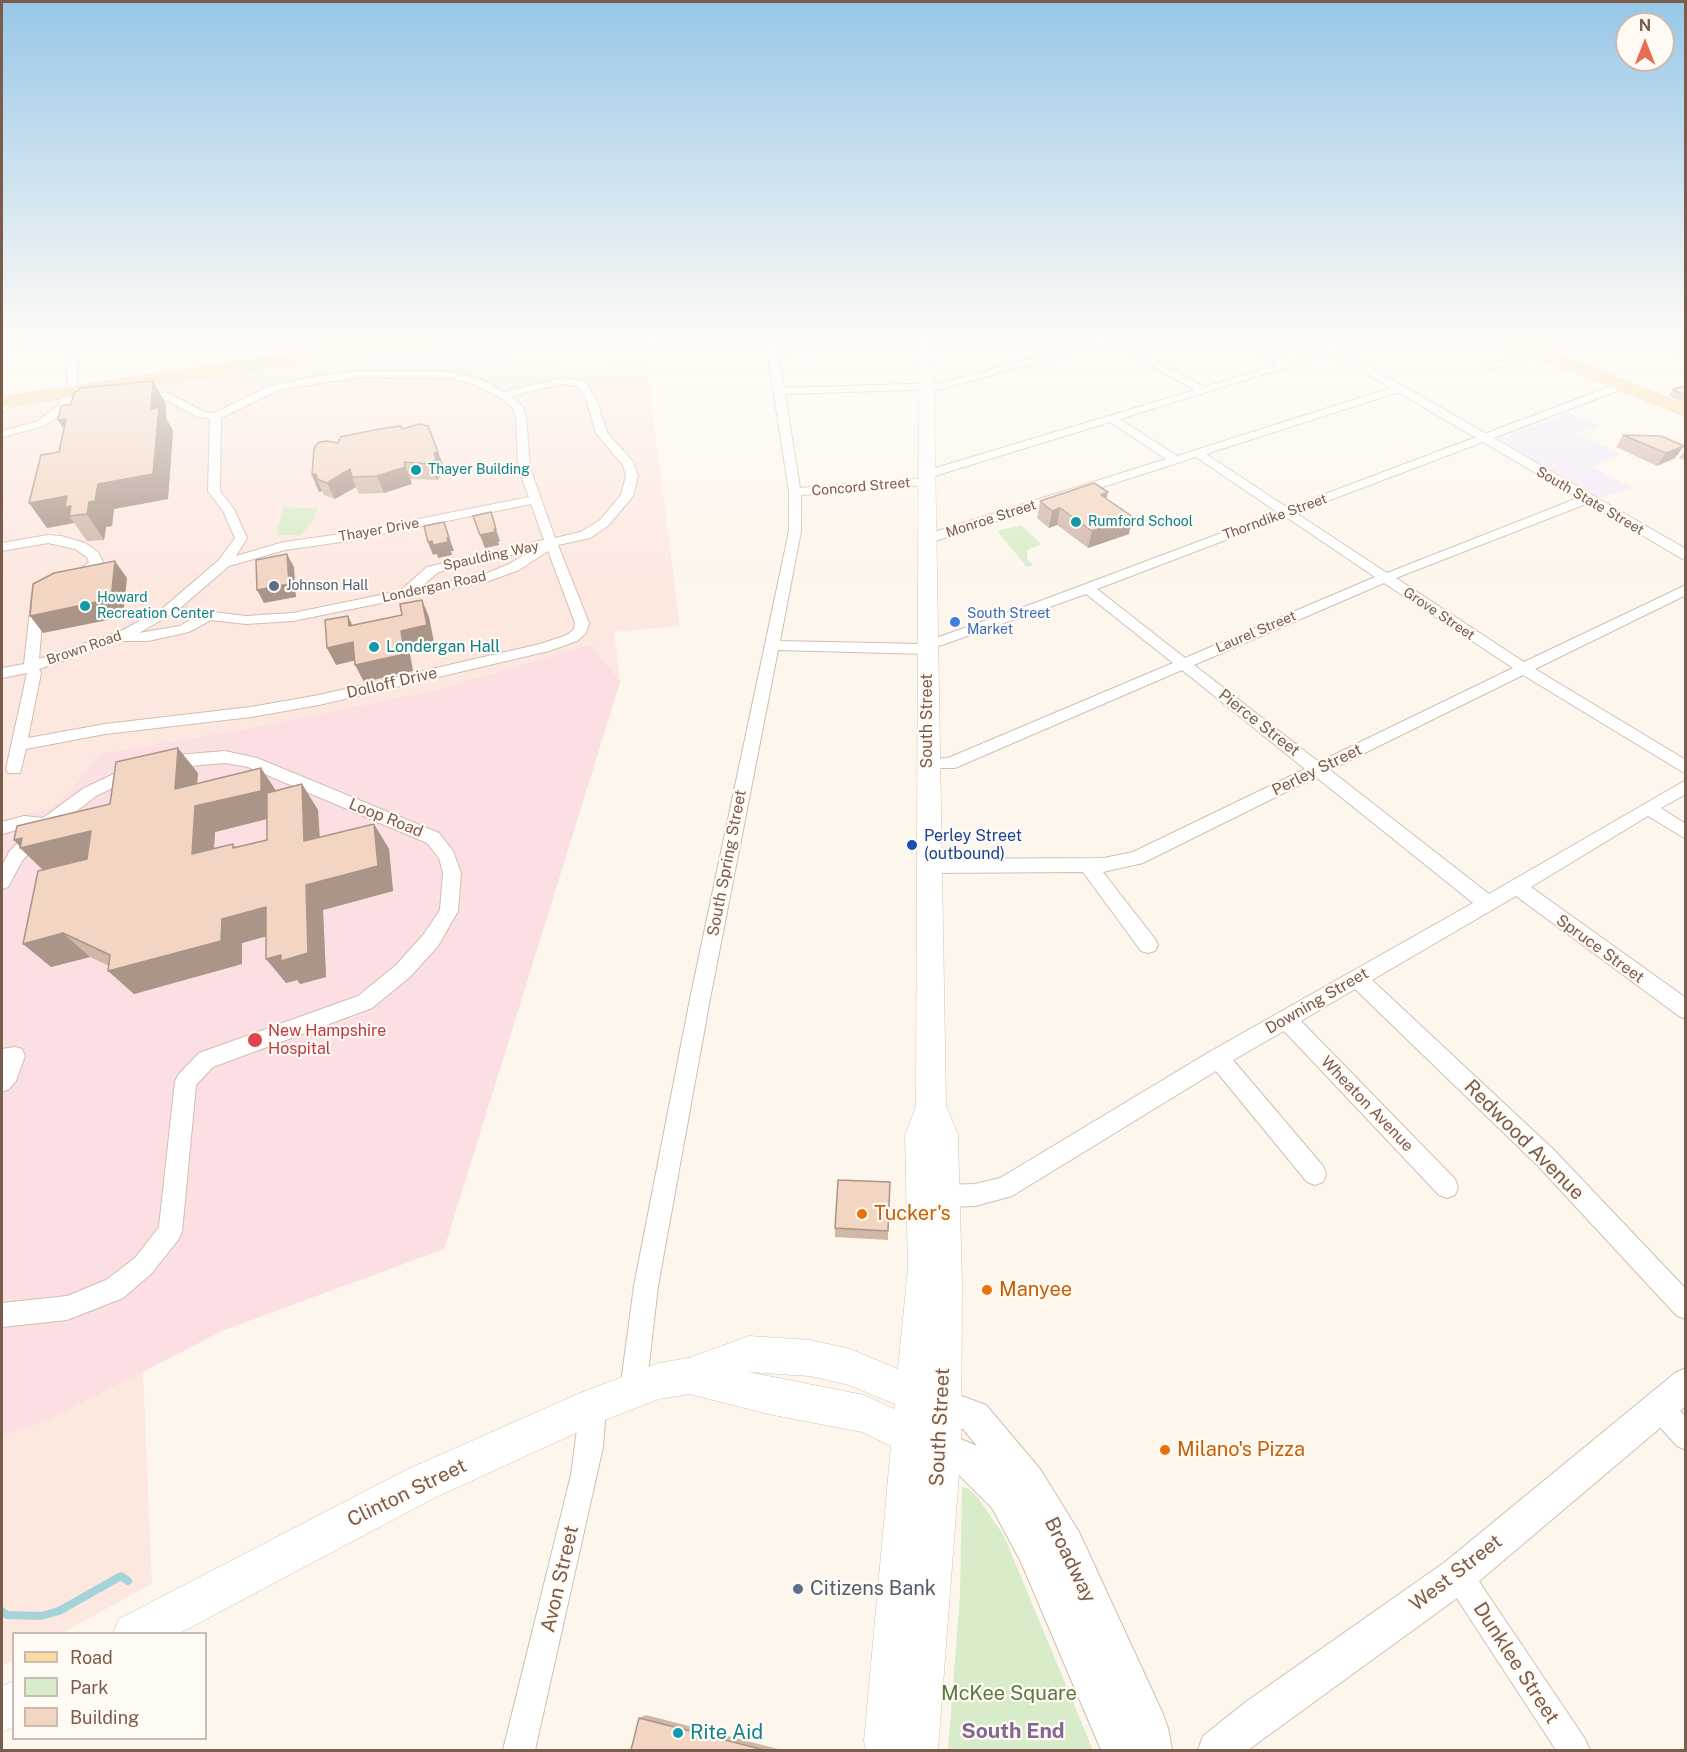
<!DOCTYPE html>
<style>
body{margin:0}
#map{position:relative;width:1687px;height:1752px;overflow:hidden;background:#fdf6ec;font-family:"Public Sans",sans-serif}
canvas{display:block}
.frame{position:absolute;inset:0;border:3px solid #7a5c4d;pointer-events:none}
.legend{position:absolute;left:12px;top:1632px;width:195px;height:108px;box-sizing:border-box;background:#fffaf3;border:2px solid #cabbb1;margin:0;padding:8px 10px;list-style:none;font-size:18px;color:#7a5c4d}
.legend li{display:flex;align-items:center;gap:12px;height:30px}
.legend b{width:30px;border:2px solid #cabbb1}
.north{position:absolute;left:1615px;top:12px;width:60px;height:60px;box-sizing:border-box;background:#fffaf3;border:2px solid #cabbb1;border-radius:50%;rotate:0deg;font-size:16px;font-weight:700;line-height:24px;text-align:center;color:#7a5c4d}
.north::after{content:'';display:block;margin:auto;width:21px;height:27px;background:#e76f51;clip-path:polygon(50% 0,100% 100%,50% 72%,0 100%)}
</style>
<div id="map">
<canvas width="1687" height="1752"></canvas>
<div class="frame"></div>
<ul class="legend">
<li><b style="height:8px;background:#fbd9a5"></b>Road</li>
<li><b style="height:16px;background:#d8ecc9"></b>Park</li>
<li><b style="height:16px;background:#f3d5c3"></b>Building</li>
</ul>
<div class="north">N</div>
</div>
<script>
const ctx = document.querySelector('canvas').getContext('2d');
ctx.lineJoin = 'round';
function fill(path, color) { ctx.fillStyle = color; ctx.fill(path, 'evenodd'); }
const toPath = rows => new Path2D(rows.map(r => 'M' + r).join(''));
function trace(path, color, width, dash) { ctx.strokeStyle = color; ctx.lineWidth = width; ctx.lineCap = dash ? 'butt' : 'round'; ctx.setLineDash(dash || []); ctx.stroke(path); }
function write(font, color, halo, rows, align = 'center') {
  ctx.font = font + ' "Public Sans",sans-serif'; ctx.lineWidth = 4.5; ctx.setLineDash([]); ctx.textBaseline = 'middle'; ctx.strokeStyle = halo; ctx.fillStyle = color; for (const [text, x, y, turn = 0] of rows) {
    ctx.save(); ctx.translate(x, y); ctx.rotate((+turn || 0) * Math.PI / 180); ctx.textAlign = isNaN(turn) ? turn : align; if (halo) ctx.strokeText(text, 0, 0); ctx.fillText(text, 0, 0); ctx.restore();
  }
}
const commercial = toPath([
 [461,336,509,336,510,367,555,365,561,376,646,359,680,626,614,632,620,682,444,1249,224,1330,143,1372,152,1584,62,1633,14,1634,13,1660,2,1666,2,404]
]);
const education = toPath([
 [1570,413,1599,426,1575,434,1622,454,1592,467,1633,488,1599,498,1499,439]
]);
const medical = toPath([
 [590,645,620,682,444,1249,224,1330,44,1422,2,1435,2,820,53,808,79,781,99,754,236,731,433,691]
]);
const green = toPath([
 [284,507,319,509,313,517,316,517,301,535,276,535],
 [1021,525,1041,544,1027,550,1027,559,1033,565,1027,567,997,531],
 [962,1487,968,1488,979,1499,1004,1536,1093,1750,948,1750,960,1595]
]);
const stream = toPath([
 [2,1611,7,1615,41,1616,59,1611,121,1576,128,1581]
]);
const minor = toPath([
 [68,336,78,336,77,385,72,398,96,395,101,398,96,401,70,405,67,410,44,426,2,437,2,431,36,422,58,406,67,385,68,336],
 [271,336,281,336,285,363,276,361,271,336],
 [647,336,657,336,657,342,663,346,708,336,728,336,662,352,650,346,645,339,647,336],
 [765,336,775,336,777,349,868,344,925,344,930,347,925,350,868,350,778,355,784,388,941,383,1111,336,1128,336,1119,340,1205,387,1278,364,1225,336,1238,336,1288,361,1370,336,1386,336,1120,419,1177,456,1394,387,1402,387,1402,391,1206,454,1288,508,1617,384,1625,384,1625,388,1296,513,1387,573,1583,496,1591,496,1591,502,1396,578,1524,662,1686,585,1686,595,1535,669,1686,760,1686,774,1523,675,1330,770,1489,894,1686,780,1686,794,1661,808,1686,824,1686,839,1648,816,1531,887,1686,998,1686,1019,1679,1016,1516,896,1372,980,1554,1150,1686,1289,1686,1319,1677,1316,1538,1166,1355,989,1301,1021,1455,1179,1458,1187,1455,1195,1447,1198,1439,1195,1284,1031,1233,1060,1323,1166,1326,1174,1323,1182,1315,1185,1307,1182,1216,1071,1012,1196,975,1206,943,1207,935,1204,932,1196,935,1188,943,1185,975,1184,1000,1178,1211,1051,1473,903,1316,777,1143,863,1103,872,1155,939,1158,945,1155,951,1148,953,1141,951,1083,872,928,873,922,871,919,866,922,861,928,859,1104,858,1133,852,1305,769,1182,670,955,768,921,768,919,764,921,760,948,758,1173,663,1086,594,942,645,933,646,934,649,932,652,927,654,778,650,710,999,658,1286,646,1390,642,1399,633,1403,624,1399,620,1390,634,1286,690,999,789,531,789,492,765,336],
 [1109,343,1195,390,922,472,920,475,923,478,800,488,785,394,941,389,1109,343],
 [1110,422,1166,459,922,536,921,539,927,543,932,542,1196,457,1277,512,1043,600,936,638,922,639,921,644,780,641,801,531,801,495,926,485,932,481,928,478,1110,422],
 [1286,517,1375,577,1185,658,1097,589,1286,517],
 [1384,583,1513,668,1319,762,1194,665,1384,583],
 [1535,349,1539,350,1539,354,1492,369,1487,366,1535,349],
 [360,371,450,372,482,380,504,392,562,378,586,381,597,402,607,432,633,462,638,476,633,496,608,526,590,538,558,545,589,623,586,633,577,641,549,651,319,705,251,717,105,734,26,749,20,773,8,773,6,769,27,673,2,678,2,668,24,664,32,594,42,594,44,597,39,659,121,631,163,608,219,560,235,538,223,511,208,491,210,419,198,417,162,398,134,395,134,391,168,393,204,412,214,413,270,386,318,376,360,371],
 [360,377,450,378,474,384,499,397,513,408,516,417,518,468,529,497,348,533,284,542,236,556,247,538,234,509,220,491,221,418,277,390,360,377],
 [562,384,578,386,587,402,596,433,623,465,626,476,621,495,600,520,581,532,555,538,530,468,526,417,523,407,511,396,562,384],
 [531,504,544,540,427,567,400,591,293,613,246,616,180,608,229,566,285,550,348,541,531,504],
 [531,551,509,564,485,574,421,587,437,573,450,568,531,551],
 [548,551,575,623,574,629,567,635,540,644,319,695,251,707,105,724,28,738,41,673,39,669,120,641,148,641,189,632,211,620,246,624,293,621,489,581,519,570,548,551],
 [170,615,193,618,180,626,139,633,170,615],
 [2,398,9,401,7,410,2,413,2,398],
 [48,535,61,536,85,543,98,552,103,562,95,573,75,583,68,579,89,562,87,557,75,549,48,543,2,551,2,543,48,535],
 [225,751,257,758,439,833,453,851,461,873,458,911,438,946,410,977,372,1008,213,1067,196,1085,182,1232,178,1240,151,1274,123,1298,67,1320,2,1327,2,1303,67,1296,106,1280,135,1258,159,1227,175,1081,179,1074,199,1053,358,996,396,965,424,934,440,910,443,873,439,858,427,843,248,767,225,763,164,768,158,766,156,762,158,758,164,756,225,751],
 [135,764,141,766,143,770,141,774,96,796,52,830,22,861,8,887,2,889,2,866,9,852,31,829,24,828,2,834,2,822,24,816,43,818,84,788,135,764],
 [15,1047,22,1049,25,1056,16,1081,9,1089,2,1092,2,1049,15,1047],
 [593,1393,602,1397,606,1406,603,1447,535,1750,503,1750,571,1475,580,1406,584,1397,593,1393],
 [1659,1394,1668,1398,1686,1417,1686,1450,1677,1446,1650,1416,1646,1407,1650,1398,1659,1394],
 [1458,1561,1468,1565,1585,1739,1590,1750,1556,1750,1448,1585,1444,1575,1448,1565,1458,1561]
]);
const tertiary = toPath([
 [1302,336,1317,336,1686,549,1686,561,1302,336],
 [1631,336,1649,336,1686,350,1686,358,1631,336],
 [1686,1368,1686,1406,1471,1588,1248,1750,1198,1750,1203,1736,1247,1701,1445,1562,1675,1373,1686,1368],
 [932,1385,986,1405,1040,1469,1079,1532,1163,1714,1168,1728,1172,1750,1101,1750,1021,1562,992,1508,955,1471,930,1460,925,1448,930,1436,942,1431,977,1446,963,1429,920,1413,916,1401,920,1389,932,1385]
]);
const secondary = toPath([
 [919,336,933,336,946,1106,958,1135,962,1285,961,1448,938,1750,866,1750,864,1741,891,1446,862,1432,768,1414,689,1394,659,1399,600,1422,434,1498,178,1634,113,1634,119,1619,406,1470,580,1393,659,1363,689,1358,749,1336,810,1340,850,1349,898,1369,908,1268,905,1136,916,1106,919,336],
 [748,1372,810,1376,849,1385,895,1404,894,1409,864,1395,748,1372],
 [14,1681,14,1727,2,1732,2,1686,14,1681]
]);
const primary = toPath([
 [412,336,453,336,446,341,2,407,2,397,412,336],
 [1489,336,1511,336,1686,405,1686,416,1491,339,1489,336]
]);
const wall = toPath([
 [1686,385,1686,403,1669,396,1672,390],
 [166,404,166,418,173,431,168,499,114,509,112,526,106,527,104,540,87,541,74,523,47,528,59,452,64,429,58,420],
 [402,429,438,452,444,468,440,469,441,475,437,480,410,479,412,484,384,493,359,494,356,487,335,499,324,495,322,491,319,492,312,475,338,443],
 [1623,435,1684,446,1675,458,1657,466,1616,447],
 [1686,448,1686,461,1679,458],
 [1106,498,1129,534,1088,548,1057,525,1049,528,1037,518,1040,501],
 [473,516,500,541,498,542,499,545,485,548],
 [261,768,276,791,302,784,318,810,320,837,374,824,389,849,393,891,323,910,326,977,300,984,297,980,286,983,266,936,242,943,242,964,134,994,109,966,90,957,51,967,42,870,110,804,198,773,197,784],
 [267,819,267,840,236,848,233,844,214,848,215,832],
 [835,1228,888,1231,888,1240,835,1237],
 [646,1715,782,1750,631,1750,639,1718]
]);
const shadedWall = toPath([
 [153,381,166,404,166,418,173,431,168,499,114,509,112,526,106,527,104,540,87,514,89,502,98,484,151,409],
 [66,419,74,445,58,420],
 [1684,446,1675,458,1657,466,1666,453],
 [438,452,444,468,440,469,441,475,437,480,431,464,434,453],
 [404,462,412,484,384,493,377,476],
 [350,469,352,477,356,487,335,499,327,483],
 [316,474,317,479,322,491,319,492,312,475],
 [1108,492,1104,509,1101,495],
 [67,496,80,515,69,516,74,523,47,528,29,503],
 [1060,508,1057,525,1049,528,1052,511],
 [1133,517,1129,534,1088,548,1092,531],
 [444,522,454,551,451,551,452,555,438,558,437,554,433,555,428,542,432,541],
 [494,529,496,529,500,541,498,542,499,545,485,548,480,535],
 [287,554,294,567,296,597,264,603,257,590],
 [115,561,127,578,123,617,43,633,30,616],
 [422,600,429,617,434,642,409,648,413,671,364,682,355,665,401,631],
 [348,616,356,633,349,626],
 [353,642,361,659,336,665,327,648],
 [178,748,198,773,195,806,261,768,278,794,279,816,215,832,212,879,192,854,175,789],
 [302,784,318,810,321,866,304,841],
 [374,824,389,849,393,891,323,910,326,977,300,984,297,980,286,983,266,959,281,955,306,885],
 [91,831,114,856,46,873,20,848,21,848,14,840,22,838],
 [266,907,286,931,242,943,242,964,134,994,108,971,222,919],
 [63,933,90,957,51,967,23,944]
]);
const building = toPath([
 [153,381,151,409,159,407,153,474,98,484,95,501,89,502,87,514,69,516,71,506,65,507,67,496,29,503,41,455,59,452,66,419,58,420,61,406,71,404,74,392,79,391,80,388,153,381],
 [1686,385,1686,395,1672,390,1686,385],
 [419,424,428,426,438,452,434,453,436,459,431,464,404,462,405,467,377,476,352,477,350,469,327,483,317,479,316,474,312,475,314,448,319,442,327,441,338,443,340,437,379,429,401,426,402,429,419,424],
 [1623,435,1661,436,1684,446,1666,453,1623,435],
 [1094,483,1108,492,1101,495,1133,517,1092,531,1060,508,1052,511,1040,501,1094,483],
 [491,512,496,529,494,529,495,532,480,535,473,516,491,512],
 [444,522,449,538,447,538,448,542,433,545,432,541,428,542,424,526,444,522],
 [287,554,289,584,257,590,256,560,287,554],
 [115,561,111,599,30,616,33,584,54,573,115,561],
 [422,600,427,625,401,631,405,654,355,665,353,642,327,648,325,620,348,616,349,626,402,615,400,604,422,600],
 [178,748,175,789,261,768,261,791,195,806,192,854,233,844,233,848,267,840,267,793,302,784,304,841,374,824,378,866,306,885,308,953,281,961,281,955,266,959,266,907,222,919,221,941,108,971,110,955,63,933,23,944,38,871,87,859,91,831,20,848,22,838,14,840,17,826,110,804,116,762,178,748],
 [838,1180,890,1182,888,1231,835,1228,838,1180],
 [639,1718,764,1750,631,1750,639,1718]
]);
const markers = [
 [416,470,6,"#0f9aa8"],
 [1076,522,6,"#0f9aa8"],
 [274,586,6,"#5c6f8a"],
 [85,606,6,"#0f9aa8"],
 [955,622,6,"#3f7fe0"],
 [374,647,6,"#0f9aa8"],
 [912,845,6,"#1a4fb4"],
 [255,1040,8,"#e0444e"],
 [862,1214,6,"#e8710a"],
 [987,1290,6,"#e8710a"],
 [1165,1450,6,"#e8710a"],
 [798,1589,6,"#5c6f8a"],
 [678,1733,6,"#0f9aa8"]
];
const farCulturenames = [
 ["Thayer Building",428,470],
 ["Rumford School",1088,522],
 ["Howard",97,598],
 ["Recreation Center",97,614]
];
const farStreetnames = [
 ["Concord Street",861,487,-5],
 ["South State Street",1590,501,30],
 ["Thorndike Street",1275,517,-20],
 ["Monroe Street",991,519,-18],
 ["Thayer Drive",379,530,-10],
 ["Spaulding Way",491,556,-12],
 ["Londergan Road",434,587,-12],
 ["Grove Street",1439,614,34],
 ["Laurel Street",1256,632,-23],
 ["Brown Road",84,648,-19]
];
const farServicenames = [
 ["Johnson Hall",286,586]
];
const farShopnames = [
 ["South Street",967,614],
 ["Market",967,630]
];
const cultureNames = [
 ["Londergan Hall",386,647]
];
const streetNames = [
 ["Dolloff Drive",392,683,-13],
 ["South Street",927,721,-90],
 ["Pierce Street",1259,723,38],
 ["Perley Street",1317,770,-26],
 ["Loop Road",386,818,22],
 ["South Spring Street",727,863,-79],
 ["Spruce Street",1600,949,36],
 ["Downing Street",1317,1001,-30],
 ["Wheaton Avenue",1367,1104,46]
];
const transitNames = [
 ["Perley Street",924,836],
 ["(outbound)",924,854]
];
const healthNames = [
 ["New Hampshire",268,1031],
 ["Hospital",268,1049]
];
const nearStreetnames = [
 ["Redwood Avenue",1524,1140,45],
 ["South Street",940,1427,-87],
 ["Clinton Street",407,1493,-26],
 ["Broadway",1070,1560,64],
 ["West Street",1456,1573,-38],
 ["Avon Street",560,1579,-77],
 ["Dunklee Street",1516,1663,57]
];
const nearFoodnames = [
 ["Tucker's",874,1214],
 ["Manyee",999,1290],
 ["Milano's Pizza",1177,1450]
];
const nearServicenames = [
 ["Citizens Bank",810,1589]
];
const nearParknames = [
 ["McKee Square",1009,1694]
];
const nearCulturenames = [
 ["Rite Aid",690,1733]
];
const nearNeighbourhoodnames = [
 ["South End",1013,1732]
];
fill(commercial, '#fde8e0');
fill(education, '#f3e8fa');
fill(medical, '#fbdfe3');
fill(green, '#d8ecc9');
trace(stream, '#a5d3da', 8);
trace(minor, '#d1beb0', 2);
trace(tertiary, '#d1beb0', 2);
trace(secondary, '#d6c0b0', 1);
trace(primary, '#dad1cd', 2);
fill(minor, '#fff');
fill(tertiary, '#fff');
fill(secondary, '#fff');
fill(primary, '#fbd9a5');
fill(wall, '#d1b7a8');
fill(shadedWall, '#aa9588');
fill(building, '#f3d5c3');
trace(building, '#aa9588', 1.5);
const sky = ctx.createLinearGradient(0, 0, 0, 582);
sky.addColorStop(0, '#97c7e8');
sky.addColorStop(0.58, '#fefbf6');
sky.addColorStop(1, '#fefbf600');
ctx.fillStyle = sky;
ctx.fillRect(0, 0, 1687, 582);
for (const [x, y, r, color] of markers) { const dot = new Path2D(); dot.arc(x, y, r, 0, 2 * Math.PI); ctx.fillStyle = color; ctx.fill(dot); trace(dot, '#fffaf3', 2); }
write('14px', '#0d838f', '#fffaf3', farCulturenames, 'left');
write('14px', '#7a5c4d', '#fffaf3', farStreetnames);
write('14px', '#4e5e75', '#fffaf3', farServicenames, 'left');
write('14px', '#366cbe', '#fffaf3', farShopnames, 'left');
write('16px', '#0d838f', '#fffaf3', cultureNames, 'left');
write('16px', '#7a5c4d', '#fffaf3', streetNames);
write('16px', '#164399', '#fffaf3', transitNames, 'left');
write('16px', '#be3a42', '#fffaf3', healthNames, 'left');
write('20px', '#7a5c4d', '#fffaf3', nearStreetnames);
write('20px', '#c56008', '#fffaf3', nearFoodnames, 'left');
write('20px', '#4e5e75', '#fffaf3', nearServicenames, 'left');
write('20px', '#537a41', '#fffaf3', nearParknames);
write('20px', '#0d838f', '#fffaf3', nearCulturenames, 'left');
write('bold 21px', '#846695', '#fffaf3', nearNeighbourhoodnames);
</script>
